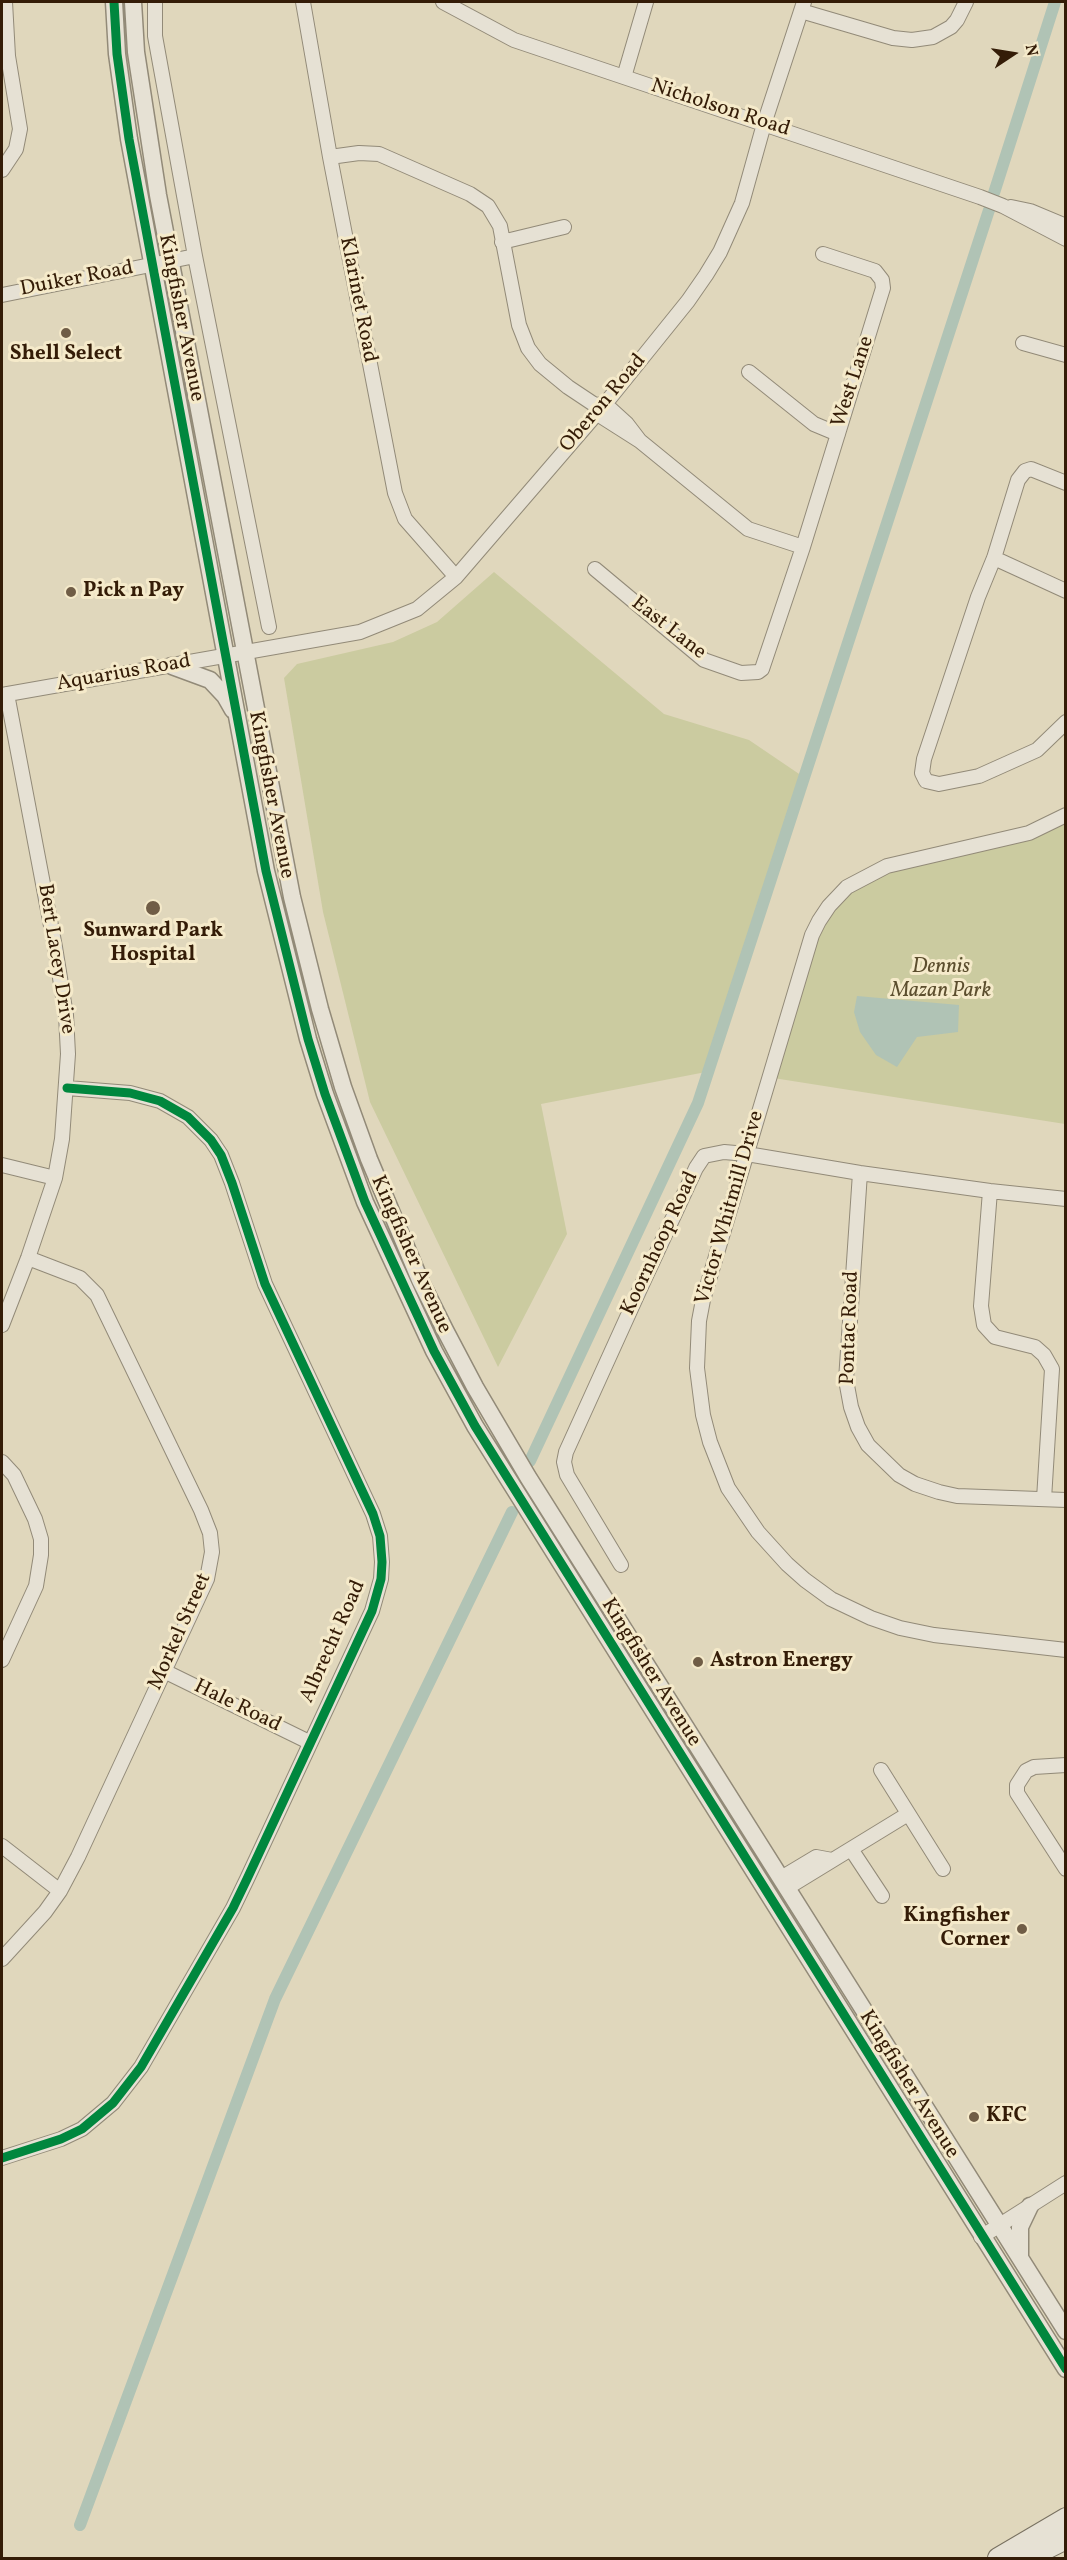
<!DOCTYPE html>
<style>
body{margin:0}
#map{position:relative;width:1067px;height:2560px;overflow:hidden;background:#e0d7bc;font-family:Vollkorn,serif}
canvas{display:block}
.frame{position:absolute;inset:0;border:3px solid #341c07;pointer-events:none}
.north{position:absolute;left:983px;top:24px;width:60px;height:60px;-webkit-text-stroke:4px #f5eaca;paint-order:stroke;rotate:78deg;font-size:16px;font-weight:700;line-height:24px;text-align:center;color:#341c07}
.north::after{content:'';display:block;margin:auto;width:21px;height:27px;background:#341c07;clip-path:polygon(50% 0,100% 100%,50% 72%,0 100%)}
</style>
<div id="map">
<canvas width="1067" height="2560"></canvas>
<div class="frame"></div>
<div class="north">N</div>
</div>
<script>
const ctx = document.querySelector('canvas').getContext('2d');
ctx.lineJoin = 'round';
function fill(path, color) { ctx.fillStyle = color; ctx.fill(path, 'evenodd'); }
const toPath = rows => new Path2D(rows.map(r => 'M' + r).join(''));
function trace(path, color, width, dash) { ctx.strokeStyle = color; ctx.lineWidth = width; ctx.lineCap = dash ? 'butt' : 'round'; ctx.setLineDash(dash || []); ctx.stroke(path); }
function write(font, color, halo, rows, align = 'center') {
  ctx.font = font + ' Vollkorn,serif'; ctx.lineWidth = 6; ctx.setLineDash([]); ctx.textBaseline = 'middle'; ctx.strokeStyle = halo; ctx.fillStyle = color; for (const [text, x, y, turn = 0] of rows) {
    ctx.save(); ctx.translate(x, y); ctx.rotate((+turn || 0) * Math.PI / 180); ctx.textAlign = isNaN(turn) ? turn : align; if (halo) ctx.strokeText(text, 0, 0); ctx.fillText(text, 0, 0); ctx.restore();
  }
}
const green = toPath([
 [494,572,664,714,749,740,808,780,711,1071,541,1104,567,1234,498,1367,370,1102,323,912,284,678,297,664,393,642,437,622],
 [1065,819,1065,1124,767,1077,810,928,843,892,888,866]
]);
const water = toPath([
 [857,996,959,1005,958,1032,917,1037,897,1067,876,1055,860,1032,854,1012]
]);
const canal = toPath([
 [994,193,1055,2],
 [530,1461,698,1103,989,210],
 [80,2525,275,1999,512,1512]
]);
const minor = toPath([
 [155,2,155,36,195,256,269,627],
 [303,2,330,157,395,493,405,519,456,577],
 [443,2,514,40,980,197,1003,206,1066,239],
 [801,11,893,38,912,40,933,37,951,27,957,20,966,2],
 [624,77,646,2],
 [330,157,359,153,379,154,470,194,488,206,500,226,519,325,528,348,540,364,568,387,595,405,605,404,627,424,640,441],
 [2,170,16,149,20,129,8,56,5,2],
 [1011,207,1030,211,1066,226],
 [502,242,564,227],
 [2,295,195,256],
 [1023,343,1066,355],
 [749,372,814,424,838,434],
 [595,405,596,413,640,441,748,529,803,547],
 [1066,483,1031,469,1025,471,1018,480,994,558,978,597,924,759,922,773,926,781,939,784,979,776,1037,750,1066,722],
 [994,558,1066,591],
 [595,569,704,660,741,673,758,672,762,669,803,547,883,288,882,280,875,271,823,254],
 [2,695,360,632,417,609,456,577,605,404,688,301,706,275,720,252,742,203,764,124,804,2],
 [1066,815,1029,833,887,866,847,887,829,906,819,921,812,935,703,1300,699,1321,697,1368,703,1415,710,1442,728,1488,758,1532,787,1564,805,1580,831,1599,871,1618,900,1628,934,1635,1066,1650],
 [2,1165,55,1178],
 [860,1173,846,1380,851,1407,858,1427,868,1445,899,1475,915,1484,939,1492,957,1496,1066,1500],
 [990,1191,981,1306,984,1325,995,1337,1035,1347,1044,1355,1052,1369,1044,1499],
 [2,1325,28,1258,55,1178,62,1139,68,1054,66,1015,55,947,7,694],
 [2,1462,14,1475,35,1519,41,1539,41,1555,36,1586,2,1660],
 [621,1565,567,1475,564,1462,566,1452,639,1291,696,1168,704,1156,724,1152,747,1154,860,1173,990,1191,1066,1199],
 [164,1671,309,1742],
 [1066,1765,1034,1767,1026,1771,1017,1785,1017,1793,1066,1869],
 [881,1770,943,1869],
 [2,1846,60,1891],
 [851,1849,882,1896],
 [781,1878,816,1857,832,1860],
 [787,1888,908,1814],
 [2,1959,45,1912,60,1891,78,1857,207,1579,212,1552,210,1533,201,1510,97,1295,80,1278,28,1258],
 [2,2158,61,2139,82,2129,113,2103,141,2067,233,1908,247,1879,372,1611,381,1579,382,1562,380,1536,373,1514,265,1284,232,1183,221,1155,211,1140,188,1117,160,1101,130,1093,67,1088],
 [981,2237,1066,2183]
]);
const tertiary = toPath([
 [114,2,117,54,129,139,266,871,308,1039,325,1094,365,1202,434,1351,475,1426,1066,2369],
 [133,2,136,52,158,195,292,897,320,1009,343,1087,369,1159,420,1280,445,1330,475,1387,528,1477,1066,2331],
 [172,666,210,680,225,696,233,710],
 [1020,2256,1020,2227,1030,2206]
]);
const secondary = toPath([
 [998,2558,1066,2518],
 [1028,2558,1066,2539]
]);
const cycleway = toPath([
 [114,2,117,54,129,139,266,871,308,1039,325,1094,365,1202,434,1351,475,1426,1066,2369],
 [2,2158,61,2139,82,2129,113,2103,141,2067,233,1908,247,1879,372,1611,381,1579,382,1562,380,1536,373,1514,265,1284,232,1183,221,1155,211,1140,188,1117,160,1101,130,1093,67,1088]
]);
const markers = [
 [66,333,6,"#705d46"],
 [71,592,6,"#705d46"],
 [153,908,8,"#705d46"],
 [698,1662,6,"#705d46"],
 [1022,1929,6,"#705d46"],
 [974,2117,6,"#705d46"]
];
const streetNames = [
 ["Nicholson Road",720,109,18],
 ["Duiker Road",77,280,-11],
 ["Klarinet Road",357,300,79],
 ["Kingfisher Avenue",180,318,79],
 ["West Lane",854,382,-72],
 ["Oberon Road",604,404,-50],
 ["East Lane",668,629,38],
 ["Aquarius Road",124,674,-10],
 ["Kingfisher Avenue",270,795,79],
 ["Bert Lacey Drive",55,959,81],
 ["Victor Whitmill Drive",731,1208,-74],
 ["Koornhoop Road",661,1244,-65],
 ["Kingfisher Avenue",410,1255,66],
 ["Pontac Road",851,1328,-88],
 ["Morkel Street",181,1632,-66],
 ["Albrecht Road",334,1642,-66],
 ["Kingfisher Avenue",650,1673,58],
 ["Hale Road",237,1707,26],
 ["Kingfisher Avenue",908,2085,58]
];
const poiNames = [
 ["Shell Select",66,355,"center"],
 ["Pick n Pay",83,592],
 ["Sunward Park",153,932,"center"],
 ["Hospital",153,956,"center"],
 ["Astron Energy",710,1662],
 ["Kingfisher",1010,1917,"right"],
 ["Corner",1010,1941,"right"],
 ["KFC",986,2117]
];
const parkNames = [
 ["Dennis",941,968],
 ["Mazan Park",941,992]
];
fill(green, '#cbcba0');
fill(water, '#b0c3b5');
trace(canal, '#b0c3b5', 12);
trace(minor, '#928a78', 16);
trace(tertiary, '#928a78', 19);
trace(secondary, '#797161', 22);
trace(minor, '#e6e1d4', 14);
trace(tertiary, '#e6e1d4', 16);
trace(secondary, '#e6e1d4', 20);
trace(cycleway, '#00873e', 9);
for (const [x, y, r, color] of markers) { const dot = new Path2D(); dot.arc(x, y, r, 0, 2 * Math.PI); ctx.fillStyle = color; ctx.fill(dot); trace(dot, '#f5eaca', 2); }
write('21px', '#341c07', '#f5eaca', streetNames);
write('bold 21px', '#341c07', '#f5eaca', poiNames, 'left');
write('italic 21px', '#5c4e2e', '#f5eaca', parkNames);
</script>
